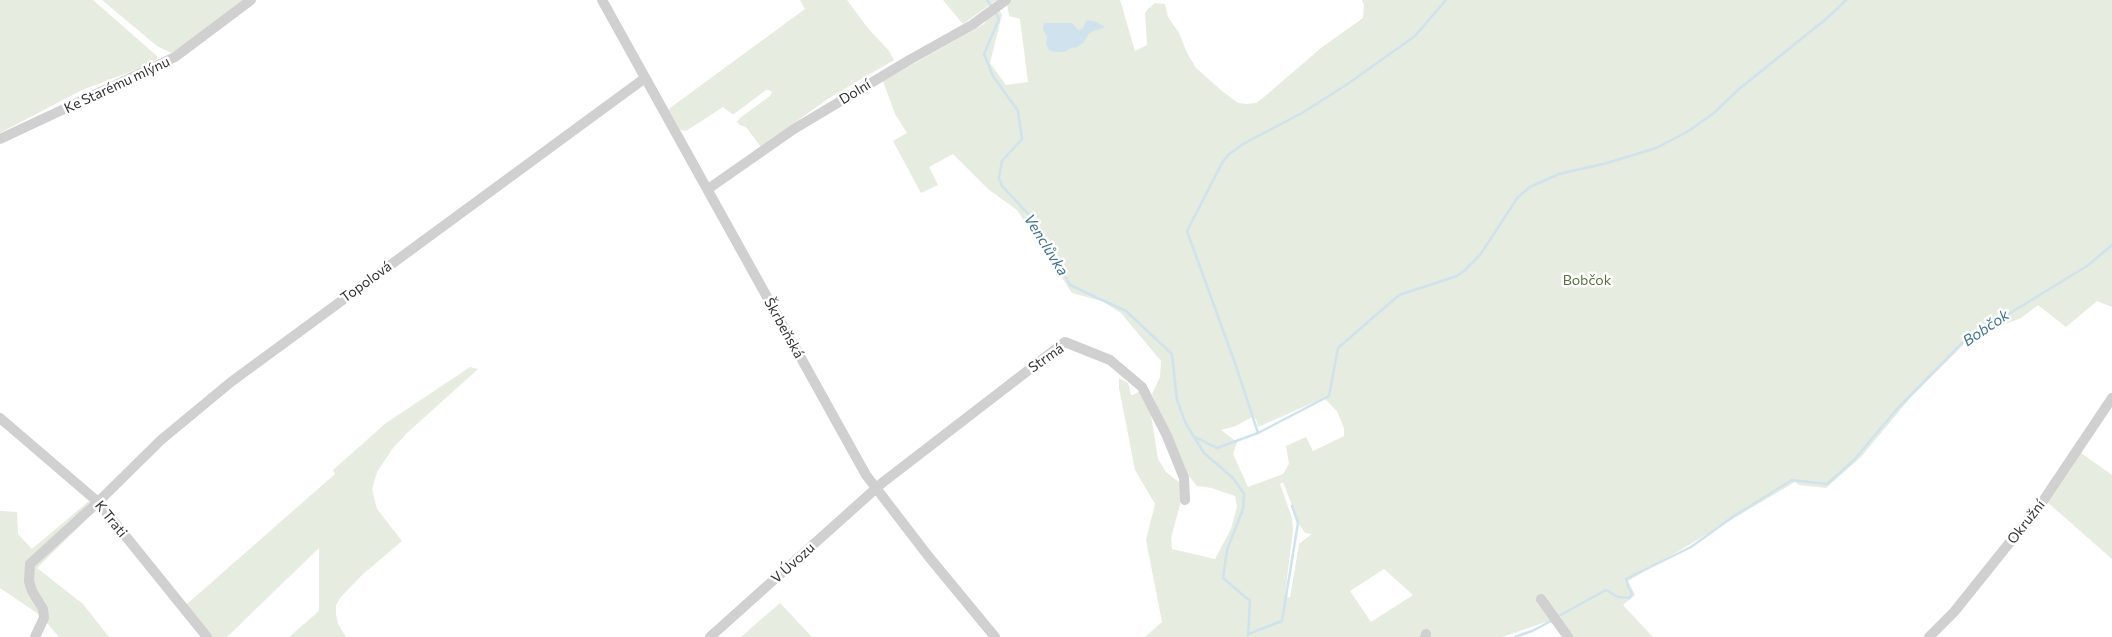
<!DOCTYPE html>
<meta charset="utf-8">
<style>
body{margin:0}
canvas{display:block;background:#fff}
</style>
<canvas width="2112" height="637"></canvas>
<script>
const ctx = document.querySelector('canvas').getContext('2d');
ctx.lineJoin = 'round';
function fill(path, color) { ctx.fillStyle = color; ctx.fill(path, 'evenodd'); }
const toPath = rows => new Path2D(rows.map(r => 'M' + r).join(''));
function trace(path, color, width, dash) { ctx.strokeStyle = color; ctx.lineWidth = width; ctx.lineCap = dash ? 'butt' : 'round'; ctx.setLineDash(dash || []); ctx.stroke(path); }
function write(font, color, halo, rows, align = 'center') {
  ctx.font = font + ' Commissioner,sans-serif'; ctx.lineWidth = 5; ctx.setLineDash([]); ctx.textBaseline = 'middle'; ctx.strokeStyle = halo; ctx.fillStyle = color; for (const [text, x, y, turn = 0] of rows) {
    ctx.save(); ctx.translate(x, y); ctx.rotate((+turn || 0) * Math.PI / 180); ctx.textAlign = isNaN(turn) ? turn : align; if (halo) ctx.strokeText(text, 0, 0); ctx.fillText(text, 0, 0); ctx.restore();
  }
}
const green = toPath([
 [0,0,93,0,157,56,157,59,135,70,82,90,0,133],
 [102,0,243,0,184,46,171,53,157,46],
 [800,0,847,0,867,27,889,51,894,60,829,98,761,147,746,127,740,125,737,122,740,118,770,96,772,92,769,90,766,90,734,114,732,114,723,107,686,131,680,130,669,110,670,108,805,9],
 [943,0,999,0,995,1,963,24],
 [1011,0,1120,0,1135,51,1147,45,1145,13,1149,8,1155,3,1165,4,1168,17,1179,33,1187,53,1196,68,1222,91,1238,103,1246,104,1256,103,1263,98,1321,48,1363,18,1364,5,1362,0,2112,0,2112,307,2097,301,2066,327,2038,305,2021,318,1971,337,1911,397,1861,457,1826,488,1799,485,1795,482,1628,581,1635,595,1623,605,1653,637,1572,637,1564,626,1546,622,1502,637,1145,637,1162,622,1146,540,1155,504,1135,470,1119,388,1119,378,1128,383,1131,395,1133,395,1142,390,1149,403,1158,459,1166,472,1180,483,1182,497,1171,538,1172,549,1215,559,1231,529,1237,507,1235,496,1212,488,1197,486,1184,470,1152,394,1160,377,1161,361,1121,313,1102,301,1072,293,1017,210,988,189,953,154,929,167,938,185,921,193,893,141,907,133,895,114,883,81,984,24,992,14,999,9,1002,15,990,63,1006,85,1028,82,1020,19,1009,16,1007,3],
 [1324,398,1337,411,1344,428,1344,436,1313,451,1306,437,1286,446,1289,464,1283,474,1248,487,1233,454,1237,442,1221,430,1236,426,1252,417,1256,419,1258,427],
 [1283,482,1300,526,1305,533,1312,534,1299,544,1290,598,1285,595,1293,530,1292,518,1280,484],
 [1384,569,1413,595,1371,622,1350,591],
 [470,367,478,369,407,433,393,448,377,472,372,489,377,509,402,541,362,575,340,598,336,605,336,614,338,624,346,637,289,637,319,611,319,548,227,637,211,637,187,609,187,604,335,474,333,470,386,423],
 [2081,453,2112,475,2112,559,2046,501],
 [89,501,97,509,37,568,83,604,109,637,59,637,40,615,0,588,0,511,17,512,18,534,32,549],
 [780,603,812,637,741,637]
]);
const water = toPath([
 [1087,20,1094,21,1105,27,1089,33,1083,43,1075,48,1073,47,1064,52,1054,52,1049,50,1046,44,1047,37,1043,29,1044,23,1072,23,1078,30,1082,29]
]);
const stream = toPath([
 [987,0,992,7],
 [995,12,999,19,984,54,993,76,1018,111,1022,139,1002,161,999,178,1002,186,1034,220,1070,285,1126,311,1172,354,1177,400,1186,424,1204,453,1233,478,1244,494,1243,509,1227,550,1223,578,1250,601,1248,637],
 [1258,433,1236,366,1187,231,1222,163,1228,155,1243,144,1302,113,1346,85,1415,36,1446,0],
 [1193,436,1217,448,1258,433,1329,396,1338,348,1399,295,1457,276,1465,270,1480,255,1518,197,1530,187,1559,174,1607,163,1656,148,1687,132,1714,113,1739,89,1826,19,1846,0],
 [1557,617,1606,590,1618,597,1629,598,1632,594,1628,586,1626,579,1691,547,1734,516,1792,480,1827,484,1854,460,1897,409,1969,336,1984,329,2087,266,2112,245],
 [1248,634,1282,621,1298,523,1292,506],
 [1515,637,1532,631,1553,620]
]);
const minor = toPath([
 [602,0,866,475,929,557,995,637],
 [0,139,175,57,251,0],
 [708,189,794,129,911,59,972,25,1006,0],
 [0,418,98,502,207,637],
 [1541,599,1568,637],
 [35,637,44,618,43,609,32,591,29,581,30,564,98,502,161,440,231,382,645,78],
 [710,637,882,483,1065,342,1110,360,1142,387,1167,436,1184,478,1185,500],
 [1425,637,1426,634],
 [1929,637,1954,612,2043,501,2112,398]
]);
const streetNames = [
 ["Ke Starému mlýnu",117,85,-25],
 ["Dolní",855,92,-31],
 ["Topolová",366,282,-36],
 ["Škrbeňská",784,328,61],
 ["Strmá",1046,358,-35],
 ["K Trati",111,519,51],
 ["Okružní",2026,522,-52],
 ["V Úvozu",793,563,-42]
];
const parkNames = [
 ["Bobčok",1587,280]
];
const waterNames = [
 ["Venclůvka",1046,245,58],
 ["Bobčok",1986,328,-34]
];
fill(green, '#e6ecdf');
fill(water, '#cfe2ee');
trace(stream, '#cfe2ee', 2.5);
trace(minor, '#d0d0d0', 10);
write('14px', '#333', '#fff', streetNames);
write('14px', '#56703f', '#fff', parkNames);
write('italic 15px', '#3f7597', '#fff', waterNames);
</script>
